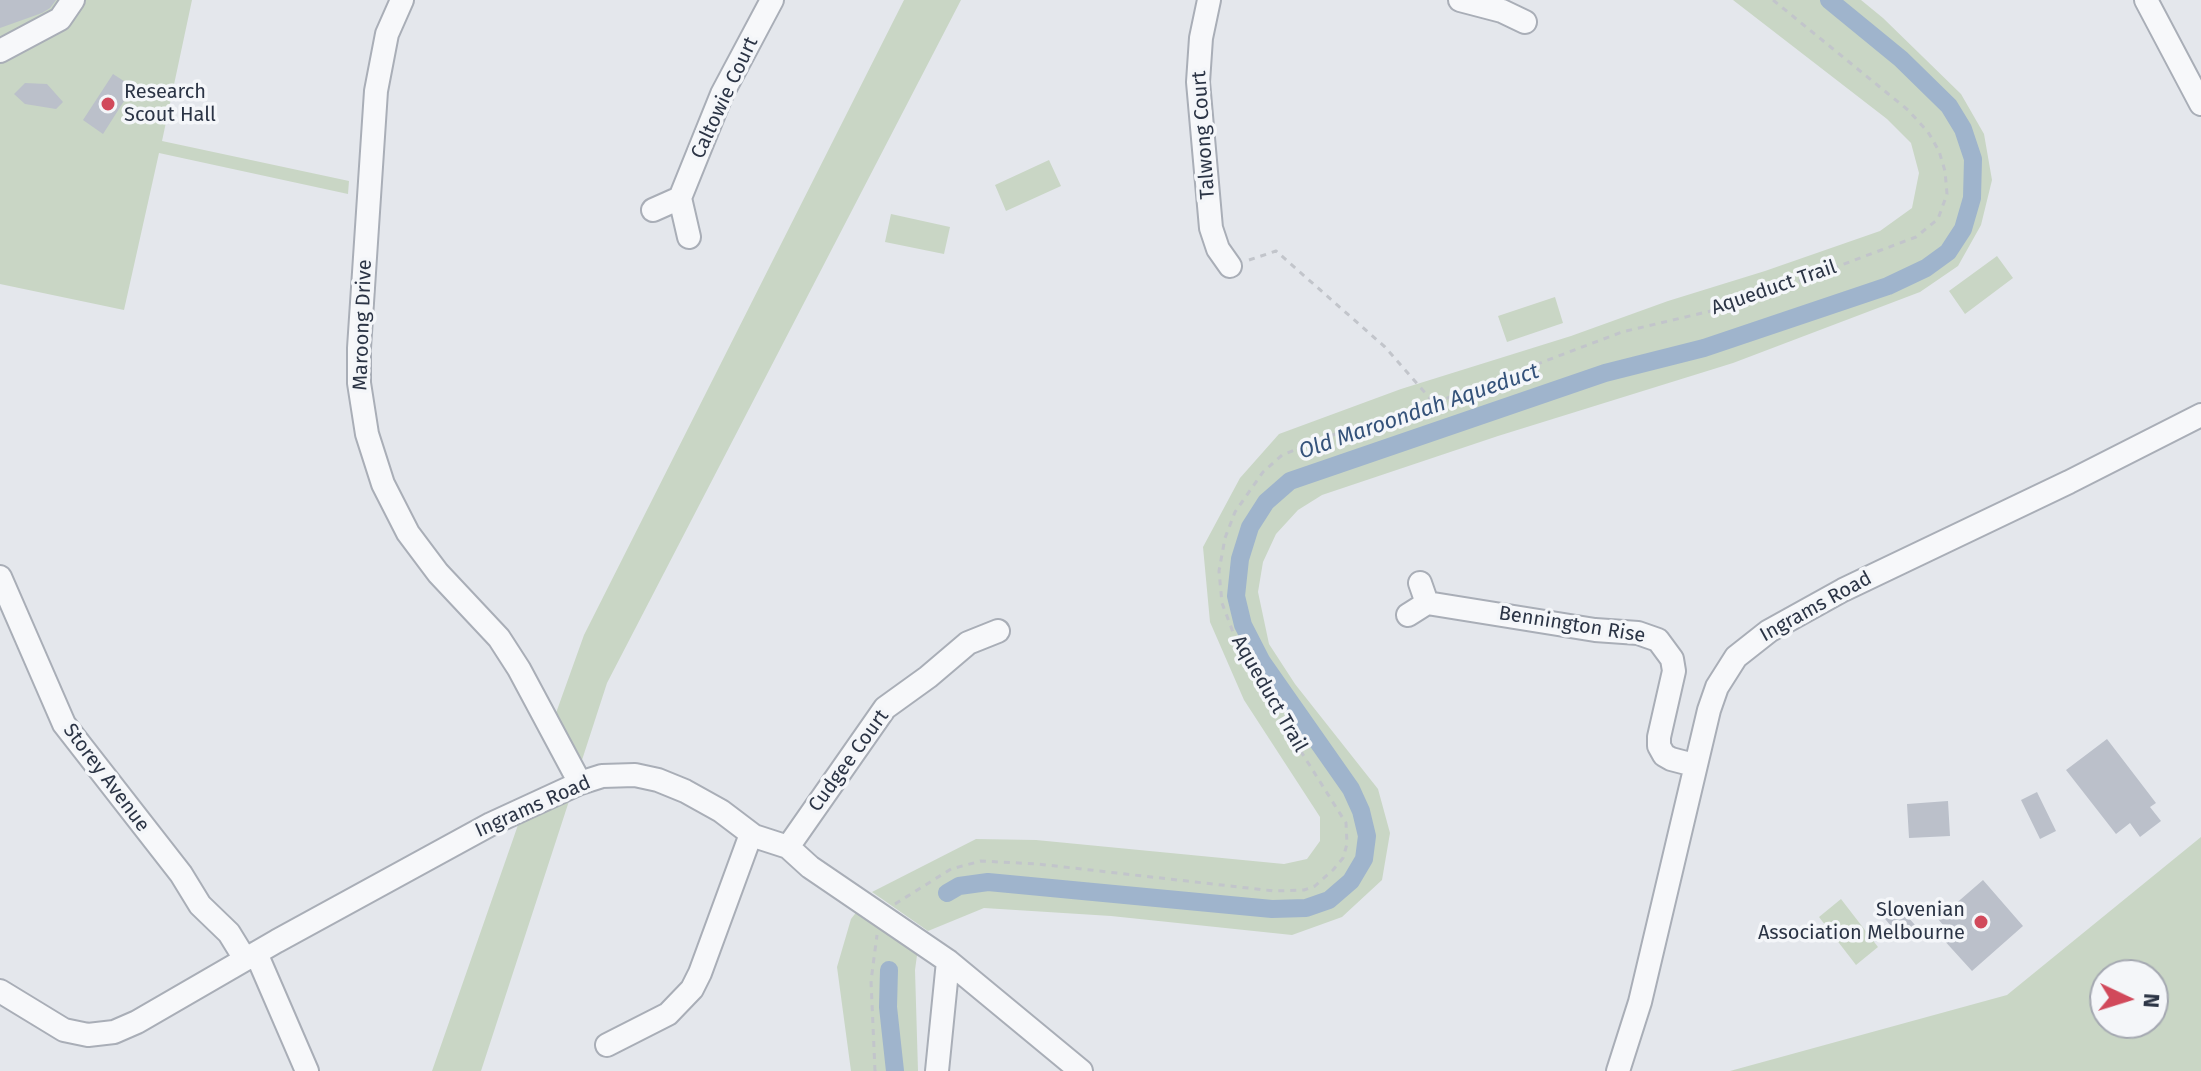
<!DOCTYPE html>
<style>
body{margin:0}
#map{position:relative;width:2201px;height:1071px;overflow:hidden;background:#e4e7ec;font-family:"Fira Sans",sans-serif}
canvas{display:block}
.north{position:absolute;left:2089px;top:959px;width:80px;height:80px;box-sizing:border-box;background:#f4f6f9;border:2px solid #a4a8b1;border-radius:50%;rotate:94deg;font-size:22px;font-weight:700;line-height:32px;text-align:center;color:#2b3445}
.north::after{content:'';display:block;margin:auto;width:28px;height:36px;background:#d1495b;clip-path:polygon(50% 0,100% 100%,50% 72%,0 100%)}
</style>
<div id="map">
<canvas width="2201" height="1071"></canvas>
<div class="north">N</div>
</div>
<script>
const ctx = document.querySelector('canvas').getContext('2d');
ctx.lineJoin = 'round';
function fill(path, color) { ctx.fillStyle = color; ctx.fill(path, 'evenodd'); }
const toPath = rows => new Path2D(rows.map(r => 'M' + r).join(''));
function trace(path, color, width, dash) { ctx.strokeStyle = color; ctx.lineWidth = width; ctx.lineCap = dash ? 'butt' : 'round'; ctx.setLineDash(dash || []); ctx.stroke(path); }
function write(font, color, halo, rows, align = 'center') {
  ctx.font = font + ' "Fira Sans",sans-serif'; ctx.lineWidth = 7; ctx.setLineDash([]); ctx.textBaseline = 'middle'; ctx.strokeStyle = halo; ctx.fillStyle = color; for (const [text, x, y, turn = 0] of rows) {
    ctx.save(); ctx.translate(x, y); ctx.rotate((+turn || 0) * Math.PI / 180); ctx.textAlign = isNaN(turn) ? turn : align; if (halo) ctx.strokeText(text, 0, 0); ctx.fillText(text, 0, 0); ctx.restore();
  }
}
const green = toPath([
 [0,0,192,0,162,141,349,181,348,194,159,153,124,310,0,284],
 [904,0,961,0,607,683,582,760,556,713,584,635],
 [1733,0,1861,0,1883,18,1961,94,1984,134,1992,180,1981,225,1958,266,1920,292,1733,363,1498,436,1322,495,1298,510,1276,534,1263,562,1258,592,1269,644,1295,684,1378,789,1390,833,1382,880,1342,917,1292,935,1111,916,984,908,928,931,872,892,976,839,1036,840,1284,864,1307,859,1320,841,1320,817,1244,700,1210,622,1203,547,1240,478,1279,434,1401,389,1571,336,1668,301,1765,271,1880,231,1912,208,1919,173,1911,143,1887,119],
 [1049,160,1061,186,1006,211,995,185],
 [891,214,950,227,944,254,885,242],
 [1997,256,2013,278,1965,314,1949,291],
 [1555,297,1563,323,1507,342,1498,316],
 [569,801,481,1071,432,1071,518,825],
 [2201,837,2201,1071,1730,1071,2007,995],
 [2105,975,2153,975,2153,1023,2105,1023],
 [1841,899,1878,947,1856,965,1819,917],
 [858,910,918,948,915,970,918,1071,851,1071,837,967,851,919]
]);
const canal = toPath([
 [947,893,959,886,988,882,1272,909,1306,908,1329,900,1351,881,1364,859,1367,836,1361,811,1351,789,1262,662,1243,625,1236,596,1240,559,1250,527,1266,502,1290,481,1605,373,1704,348,1888,286,1926,268,1948,252,1963,229,1972,198,1973,159,1963,129,1949,106,1901,59,1829,0],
 [889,970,888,1007,895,1071]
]);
const building = toPath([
 [0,0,56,0,50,8,42,13,0,28],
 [113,74,133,87,103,134,83,120],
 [25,83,47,84,63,102,56,109,25,104,14,94],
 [2107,739,2156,803,2150,807,2161,821,2140,837,2130,823,2116,834,2066,770],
 [2037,792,2056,831,2040,839,2021,800],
 [1948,801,1950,836,1909,838,1907,804],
 [1983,880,2023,926,1972,971,1942,938,1949,932,1938,919],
 [1895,902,1915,925,1900,937,1881,914]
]);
const path = toPath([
 [1249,260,1276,251,1385,347,1434,403],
 [895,904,951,869,981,861,1038,864,1274,891,1304,890,1315,886,1333,870,1343,858,1347,844,1346,823,1244,661,1222,603,1219,571,1225,538,1235,512,1263,472,1282,455,1338,433,1434,403,1622,332,1732,306,1916,237,1938,219,1947,194,1945,171,1939,151,1928,132,1908,110,1773,0],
 [875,1071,871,981,877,935]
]);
const minor = toPath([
 [402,0,387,34,376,91,359,348,359,383,367,434,383,484,408,533,438,573,499,638,519,669,580,783],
 [1209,0,1201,38,1198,82,1211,228,1218,249,1230,266],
 [1460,0,1502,11,1525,22],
 [2146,0,2201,104],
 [0,51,60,19,73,0],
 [680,198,722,94,772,0],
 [653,210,680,198,689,237],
 [0,577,64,724,181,874,200,905,229,933,245,959],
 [1427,603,1595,630,1638,633,1658,640,1672,659,1674,671,1659,737,1659,746,1664,755,1671,759,1694,765],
 [1408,615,1427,603,1420,583],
 [788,847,885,708,928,677,968,643,998,631],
 [256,953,307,1071],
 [0,991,64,1030,88,1035,114,1032,137,1022,277,941,491,824,580,783,602,776,635,775,658,780,685,791,721,811,754,836,788,847,810,867,948,961,1081,1071],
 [607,1045,668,1014,692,989,700,973,751,834],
 [937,1071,948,961],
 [1618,1071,1640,1002,1709,710,1717,687,1736,657,1769,631,1843,590,2069,482,2201,415]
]);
const markers = [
 [108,104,8,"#d1495b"],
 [1981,922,8,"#d1495b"]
];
const poiNames = [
 ["Research",124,92],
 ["Scout Hall",124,115],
 ["Slovenian",1965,910,"right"],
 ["Association Melbourne",1965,933,"right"]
];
const streetNames = [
 ["Caltowie Court",725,98,-65],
 ["Talwong Court",1204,135,-94],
 ["Aqueduct Trail",1774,288,-19],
 ["Maroong Drive",363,325,-88],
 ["Ingrams Road",1816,607,-29],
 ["Bennington Rise",1572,625,9],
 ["Aqueduct Trail",1269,694,60],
 ["Cudgee Court",849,761,-54],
 ["Storey Avenue",106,778,53],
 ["Ingrams Road",533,807,-24]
];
const waterNames = [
 ["Old Maroondah Aqueduct",1419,412,-19]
];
fill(green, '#c9d6c5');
trace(canal, '#9fb4cc', 18);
fill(building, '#bbc0ca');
trace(minor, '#a9aeb7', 26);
trace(path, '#c2c5cb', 3, [6, 6]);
trace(minor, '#f7f8fa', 22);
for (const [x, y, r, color] of markers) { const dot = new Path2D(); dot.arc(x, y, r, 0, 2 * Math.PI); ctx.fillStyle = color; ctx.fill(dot); trace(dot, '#f4f6f9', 3); }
write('20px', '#2b3445', '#f4f6f9', poiNames, 'left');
write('20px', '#2b3445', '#f4f6f9', streetNames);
write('italic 22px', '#34527a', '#f4f6f9', waterNames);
</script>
